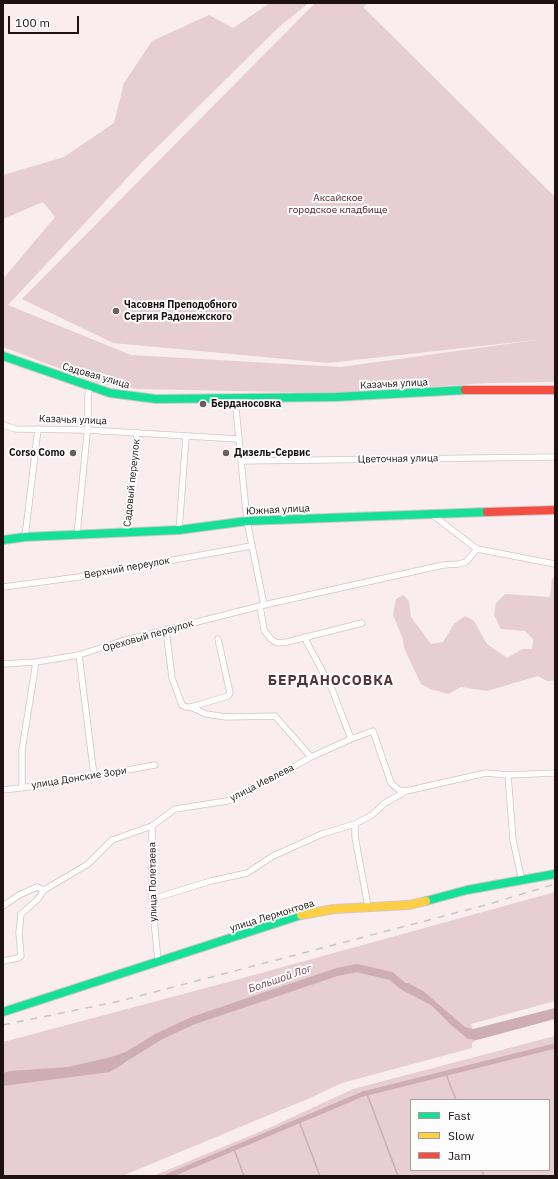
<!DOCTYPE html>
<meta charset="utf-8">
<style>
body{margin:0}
#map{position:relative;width:558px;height:1179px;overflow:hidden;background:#f9edf0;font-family:"IBM Plex Sans",sans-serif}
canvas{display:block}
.frame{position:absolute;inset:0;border:4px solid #1d1114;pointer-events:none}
.legend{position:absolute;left:410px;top:1099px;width:140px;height:72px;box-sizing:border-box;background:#fcfcfc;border:1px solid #a39e9f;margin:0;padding:5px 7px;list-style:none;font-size:12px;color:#1d1114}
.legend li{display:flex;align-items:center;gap:8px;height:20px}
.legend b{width:20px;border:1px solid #a39e9f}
.scale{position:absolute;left:8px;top:16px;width:71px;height:18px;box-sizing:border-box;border:2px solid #1d1114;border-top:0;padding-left:5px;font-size:12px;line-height:14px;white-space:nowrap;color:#1d1114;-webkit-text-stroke:3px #fcfcfc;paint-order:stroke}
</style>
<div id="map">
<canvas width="558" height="1179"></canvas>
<div class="frame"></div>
<ul class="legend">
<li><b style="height:5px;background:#16e098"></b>Fast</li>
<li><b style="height:5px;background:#ffcf43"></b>Slow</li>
<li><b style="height:5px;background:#f24e42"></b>Jam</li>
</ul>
<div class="scale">100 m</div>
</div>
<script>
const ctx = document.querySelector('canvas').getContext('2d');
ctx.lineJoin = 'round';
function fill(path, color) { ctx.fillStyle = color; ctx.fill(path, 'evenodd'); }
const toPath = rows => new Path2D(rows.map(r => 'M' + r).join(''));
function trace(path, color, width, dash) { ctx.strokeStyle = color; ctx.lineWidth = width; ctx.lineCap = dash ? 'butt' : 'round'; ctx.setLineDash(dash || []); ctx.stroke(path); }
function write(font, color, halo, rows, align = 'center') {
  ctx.font = font + ' "IBM Plex Sans",sans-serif'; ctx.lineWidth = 4; ctx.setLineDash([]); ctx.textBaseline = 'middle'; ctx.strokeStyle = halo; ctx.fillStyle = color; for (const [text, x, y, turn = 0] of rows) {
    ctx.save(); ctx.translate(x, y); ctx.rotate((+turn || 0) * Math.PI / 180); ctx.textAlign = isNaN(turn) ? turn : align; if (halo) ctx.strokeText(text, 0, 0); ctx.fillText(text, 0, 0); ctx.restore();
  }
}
const green = toPath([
 [270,3,309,3,280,26,143,161,8,305,131,355,341,367,536,340,328,363,113,343,22,299,315,3,368,3,363,7,555,197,555,382,489,383,337,393,138,389,101,384,3,347,3,279,55,217,43,202,3,219,3,175,64,157,114,123,124,83,152,41,209,15,233,28],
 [552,578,555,579,555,681,547,681,538,676,487,691,461,687,448,694,430,689,421,684,404,648,403,639,393,615,396,599,403,595,409,601,411,617,431,644,443,642,454,624,465,616,474,621,487,644,507,658,522,649,532,649,533,639,525,631,501,629,494,615,496,603,505,594,550,597],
 [555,892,555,1001,471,1024,476,1040,472,1043,472,1048,342,1083,310,1098,122,1176,3,1176,3,1042,243,978],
 [555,1036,555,1176,153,1176,269,1128,353,1089],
 [411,1100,549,1100,549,1170,411,1170]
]);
const water = toPath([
 [408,983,423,991,465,1027,473,1029,555,1008,555,1019,477,1040,468,1039,450,1024,431,1005,404,991,400,984],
 [137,1048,123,1064,110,1072,3,1086,3,1073,10,1071,68,1067,111,1057]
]);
const stream = toPath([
 [446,1074,456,1100],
 [367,1094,398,1176],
 [299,1121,320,1176],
 [234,1149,244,1176],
 [482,1170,484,1176]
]);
const canal = toPath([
 [168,1176,363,1094,555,1046]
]);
const river = toPath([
 [124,1058,158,1037,192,1021,337,972,357,968,391,976,403,986,409,989]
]);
const street = toPath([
 [235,399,247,521,264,605],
 [3,425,16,429,87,430,238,439],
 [241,461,555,457],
 [430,513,477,549,555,564],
 [179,530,186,437],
 [126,532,137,433],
 [77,535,88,424,88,395,90,387],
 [25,537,38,429],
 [3,587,79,577,251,546],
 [260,606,264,630,271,639,277,643,287,642,362,623],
 [166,630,172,678,182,705,186,707,191,707,228,696,230,693,218,639],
 [304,637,332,689,351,739],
 [79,655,94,776],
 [3,664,36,662,79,655,122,641,264,605,443,565,459,564,466,562,477,549],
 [191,707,206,714,226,717,275,716,311,757],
 [508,775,513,840,522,881],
 [22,787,22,750,36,662],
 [3,790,45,785,155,765],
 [355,824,355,837,368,906],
 [152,826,152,899,158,961],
 [152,899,211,881,247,873,273,856,322,834,355,824,372,815,385,803,406,791,486,773,508,775,555,773],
 [3,906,19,895,37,887,44,890,88,864,112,840,152,826,175,809,227,801,243,795,311,757,351,739,373,731,391,783,399,790,406,791],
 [3,961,18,958,21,956,19,933,21,914,38,899,44,890]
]);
const fast = toPath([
 [3,356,110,393,156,399,336,397,465,390],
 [3,540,25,537,179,530,247,521,487,512],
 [426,901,467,890,555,874],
 [3,1012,301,915]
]);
const slow = toPath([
 [301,915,334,909,409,905,426,901]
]);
const jam = toPath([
 [465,390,555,390],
 [487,512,555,510]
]);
const rail = toPath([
 [3,1025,120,1001,486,905,555,884]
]);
const markers = [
 [116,311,4,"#6a5e61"],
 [203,404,4,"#6a5e61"],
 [73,453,4,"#6a5e61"],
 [226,453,4,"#6a5e61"]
];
const parkNames = [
 ["Аксайское",338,198],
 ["городское кладбище",338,210]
];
const poiNames = [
 ["Часовня Преподобного",124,305],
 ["Сергия Радонежского",124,317],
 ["Берданосовка",211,404],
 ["Corso Como",65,453,"right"],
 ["Дизель-Сервис",234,453]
];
const streetNames = [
 ["Садовая улица",96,376,16],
 ["Казачья улица",394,384,-3],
 ["Казачья улица",73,420,2],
 ["Цветочная улица",398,459,-1],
 ["Садовый переулок",132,483,-84],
 ["Южная улица",278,510,-3],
 ["Верхний переулок",127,568,-10],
 ["Ореховый переулок",148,636,-16],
 ["улица Донские Зори",79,778,-9],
 ["улица Иевлева",262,783,-27],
 ["улица Полетаева",153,882,-91],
 ["улица Лермонтова",272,916,-17]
];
const waterNames = [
 ["Большой Лог",280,979,-19]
];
const districtNames = [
 ["БЕРДАНОСОВКА",331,681]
];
fill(green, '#e6ced3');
fill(water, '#ceadb5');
trace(stream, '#ceadb5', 1.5);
trace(canal, '#ceadb5', 5);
trace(river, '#ceadb5', 8);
trace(street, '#d2c6c9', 7);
trace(fast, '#d2c6c9', 10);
trace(slow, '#d2c6c9', 10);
trace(jam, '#d2c6c9', 10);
trace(street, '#fefcfd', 5.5);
trace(fast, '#16e098', 8);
trace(slow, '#ffcf43', 8);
trace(jam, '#f24e42', 8);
trace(rail, '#c9c4c6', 1.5, [7, 7]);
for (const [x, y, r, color] of markers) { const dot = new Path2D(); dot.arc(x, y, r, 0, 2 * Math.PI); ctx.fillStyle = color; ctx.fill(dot); trace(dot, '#fcfcfc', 1.5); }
write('10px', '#4e192c', '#fcfcfc', parkNames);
write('bold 10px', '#1d1114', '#fcfcfc', poiNames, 'left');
write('10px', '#1d1114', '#fcfcfc', streetNames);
write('italic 11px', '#7a4152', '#fcfcfc', waterNames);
ctx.letterSpacing = '1px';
write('bold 14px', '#52363e', '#fcfcfc', districtNames);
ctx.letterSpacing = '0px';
</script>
